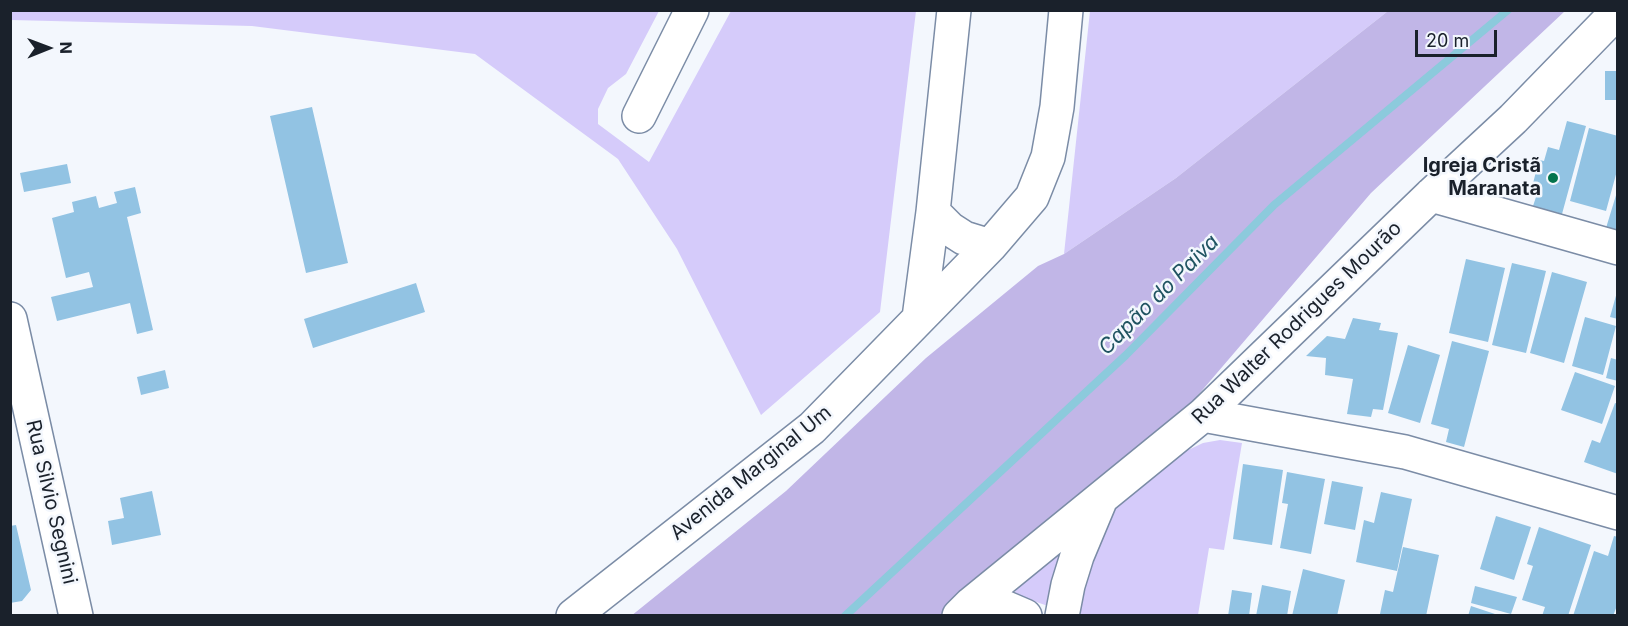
<!DOCTYPE html>
<meta charset="utf-8">
<style>
body{margin:0}
#map{position:relative;width:1628px;height:626px;overflow:hidden;background:#f3f7fd;font-family:Inter,sans-serif}
canvas{display:block}
.frame{position:absolute;inset:0;border:12px solid #1a212b;pointer-events:none}
.north{position:absolute;left:18px;top:18px;width:60px;height:60px;-webkit-text-stroke:4px #f3f7fd;paint-order:stroke;rotate:89deg;font-size:16px;font-weight:700;line-height:24px;text-align:center;color:#1a212b}
.north::after{content:'';display:block;margin:auto;width:21px;height:27px;background:#1a212b;clip-path:polygon(50% 0,100% 100%,50% 72%,0 100%)}
.scale{position:absolute;left:1415px;top:30px;width:82px;height:27px;box-sizing:border-box;border:3px solid #1a212b;border-top:0;padding-left:8px;font-size:18px;line-height:21px;white-space:nowrap;color:#1a212b;-webkit-text-stroke:4px #f3f7fd;paint-order:stroke}
</style>
<div id="map">
<canvas width="1628" height="626"></canvas>
<div class="frame"></div>
<div class="north">N</div>
<div class="scale">20 m</div>
</div>
<script>
const ctx = document.querySelector('canvas').getContext('2d');
ctx.lineJoin = 'round';
function fill(path, color) { ctx.fillStyle = color; ctx.fill(path, 'evenodd'); }
const toPath = rows => new Path2D(rows.map(r => 'M' + r).join(''));
function trace(path, color, width, dash) { ctx.strokeStyle = color; ctx.lineWidth = width; ctx.lineCap = dash ? 'butt' : 'round'; ctx.setLineDash(dash || []); ctx.stroke(path); }
function write(font, color, halo, rows, align = 'center') {
  ctx.font = font + ' Inter,sans-serif'; ctx.lineWidth = 5; ctx.setLineDash([]); ctx.textBaseline = 'middle'; ctx.strokeStyle = halo; ctx.fillStyle = color; for (const [text, x, y, turn = 0] of rows) {
    ctx.save(); ctx.translate(x, y); ctx.rotate((+turn || 0) * Math.PI / 180); ctx.textAlign = isNaN(turn) ? turn : align; if (halo) ctx.strokeText(text, 0, 0); ctx.fillText(text, 0, 0); ctx.restore();
  }
}
const green = toPath([
 [11,10,659,11,626,74,608,88,598,109,598,124,649,162,731,11,916,11,880,312,761,415,677,249,618,159,475,54,252,26,11,20],
 [1090,11,1388,11,1176,178,1064,254],
 [1220,440,1242,443,1224,550,1209,548,1198,615,1064,615,1048,606,1013,594,1039,563,1115,501,1184,452,1203,443]
]);
const forest = toPath([
 [1388,11,1565,11,1371,193,1187,408,945,615,631,616,786,491,926,358,1038,266,1064,254,1176,178]
]);
const stream = toPath([
 [845,616,1126,355,1274,205,1508,10]
]);
const building = toPath([
 [1605,71,1618,71,1618,100,1605,100],
 [312,107,348,263,306,273,270,116],
 [1567,121,1586,126,1562,214,1533,206,1536,197,1530,195,1539,160,1544,161,1548,147,1559,150],
 [1589,128,1618,136,1618,167,1606,211,1570,201],
 [67,164,71,183,24,192,20,173],
 [135,187,141,213,127,217,153,330,137,334,130,303,57,321,51,297,93,287,89,272,66,278,52,218,74,212,72,202,96,196,99,208,117,203,114,192],
 [1617,192,1618,192,1618,231,1606,228],
 [1466,259,1505,268,1488,342,1449,333],
 [1512,263,1546,271,1526,353,1492,345],
 [1552,272,1587,282,1564,363,1530,353],
 [416,283,425,312,313,348,304,319],
 [1617,292,1618,292,1618,319,1610,317],
 [1585,317,1616,326,1603,375,1572,366],
 [1353,318,1381,323,1379,330,1398,333,1383,410,1373,409,1371,417,1347,414,1353,379,1325,375,1326,358,1306,356,1327,336,1345,339],
 [1452,341,1489,351,1464,447,1446,442,1449,429,1431,424],
 [1408,345,1440,355,1420,423,1388,413],
 [1611,358,1618,360,1618,381,1606,378],
 [165,370,169,388,141,395,137,377],
 [1575,372,1615,386,1602,424,1561,410],
 [1615,403,1618,404,1618,474,1584,462,1592,440,1600,443],
 [1243,464,1283,470,1272,545,1233,539],
 [1287,472,1325,479,1311,554,1280,548,1288,504,1282,503],
 [1332,481,1363,487,1355,530,1324,524],
 [152,491,161,535,112,545,108,521,124,518,120,498],
 [1381,492,1412,499,1397,571,1356,562,1364,520,1374,523],
 [1496,516,1531,527,1514,580,1480,569],
 [16,525,31,590,22,601,10,603,10,526],
 [1539,527,1591,545,1568,616,1542,616,1545,607,1522,600,1533,566,1527,564],
 [1614,536,1618,537,1618,603,1613,616,1573,616,1594,551,1608,556],
 [1403,547,1439,555,1426,616,1387,616,1380,614,1385,590,1393,592],
 [1303,569,1345,580,1337,616,1292,616],
 [1262,585,1291,591,1287,616,1256,616],
 [1475,586,1517,597,1511,614,1471,603],
 [1232,590,1252,593,1249,616,1228,616],
 [1471,606,1498,615,1498,616,1468,616]
]);
const minor = toPath([
 [639,116,692,10],
 [1431,195,1618,248],
 [933,212,950,229,964,238,990,246],
 [919,318,933,212,954,10],
 [10,319,76,616],
 [1203,415,1405,452,1618,513],
 [971,604,1004,607,1025,616],
 [573,616,812,428,990,246,1032,197,1048,157,1057,107,1066,10],
 [959,616,971,604,1203,415,1431,195,1513,119,1618,11],
 [1062,616,1068,585,1077,556,1100,501]
]);
const markers = [
 [1553,178,6,"#03734c"]
];
const poiNames = [
 ["Igreja Cristã",1541,166],
 ["Maranata",1541,189]
];
const streetNames = [
 ["Rua Walter Rodrigues Mourão",1297,323,-44],
 ["Avenida Marginal Um",751,473,-39],
 ["Rua Silvio Segnini",51,502,77]
];
const waterNames = [
 ["Capão do Paiva",1159,295,-45]
];
fill(green, '#d5cbfa');
fill(forest, '#c1b6e7');
trace(stream, '#8ccadc', 8);
fill(building, '#92c3e3');
trace(minor, '#7b8ca6', 36);
trace(minor, '#fff', 33);
for (const [x, y, r, color] of markers) { const dot = new Path2D(); dot.arc(x, y, r, 0, 2 * Math.PI); ctx.fillStyle = color; ctx.fill(dot); trace(dot, '#f3f7fd', 2); }
write('bold 20px', '#1a212b', '#f3f7fd', poiNames, 'right');
write('20px', '#1a212b', '#f3f7fd', streetNames);
write('italic 21px', '#1f5361', '#f3f7fd', waterNames);
</script>
